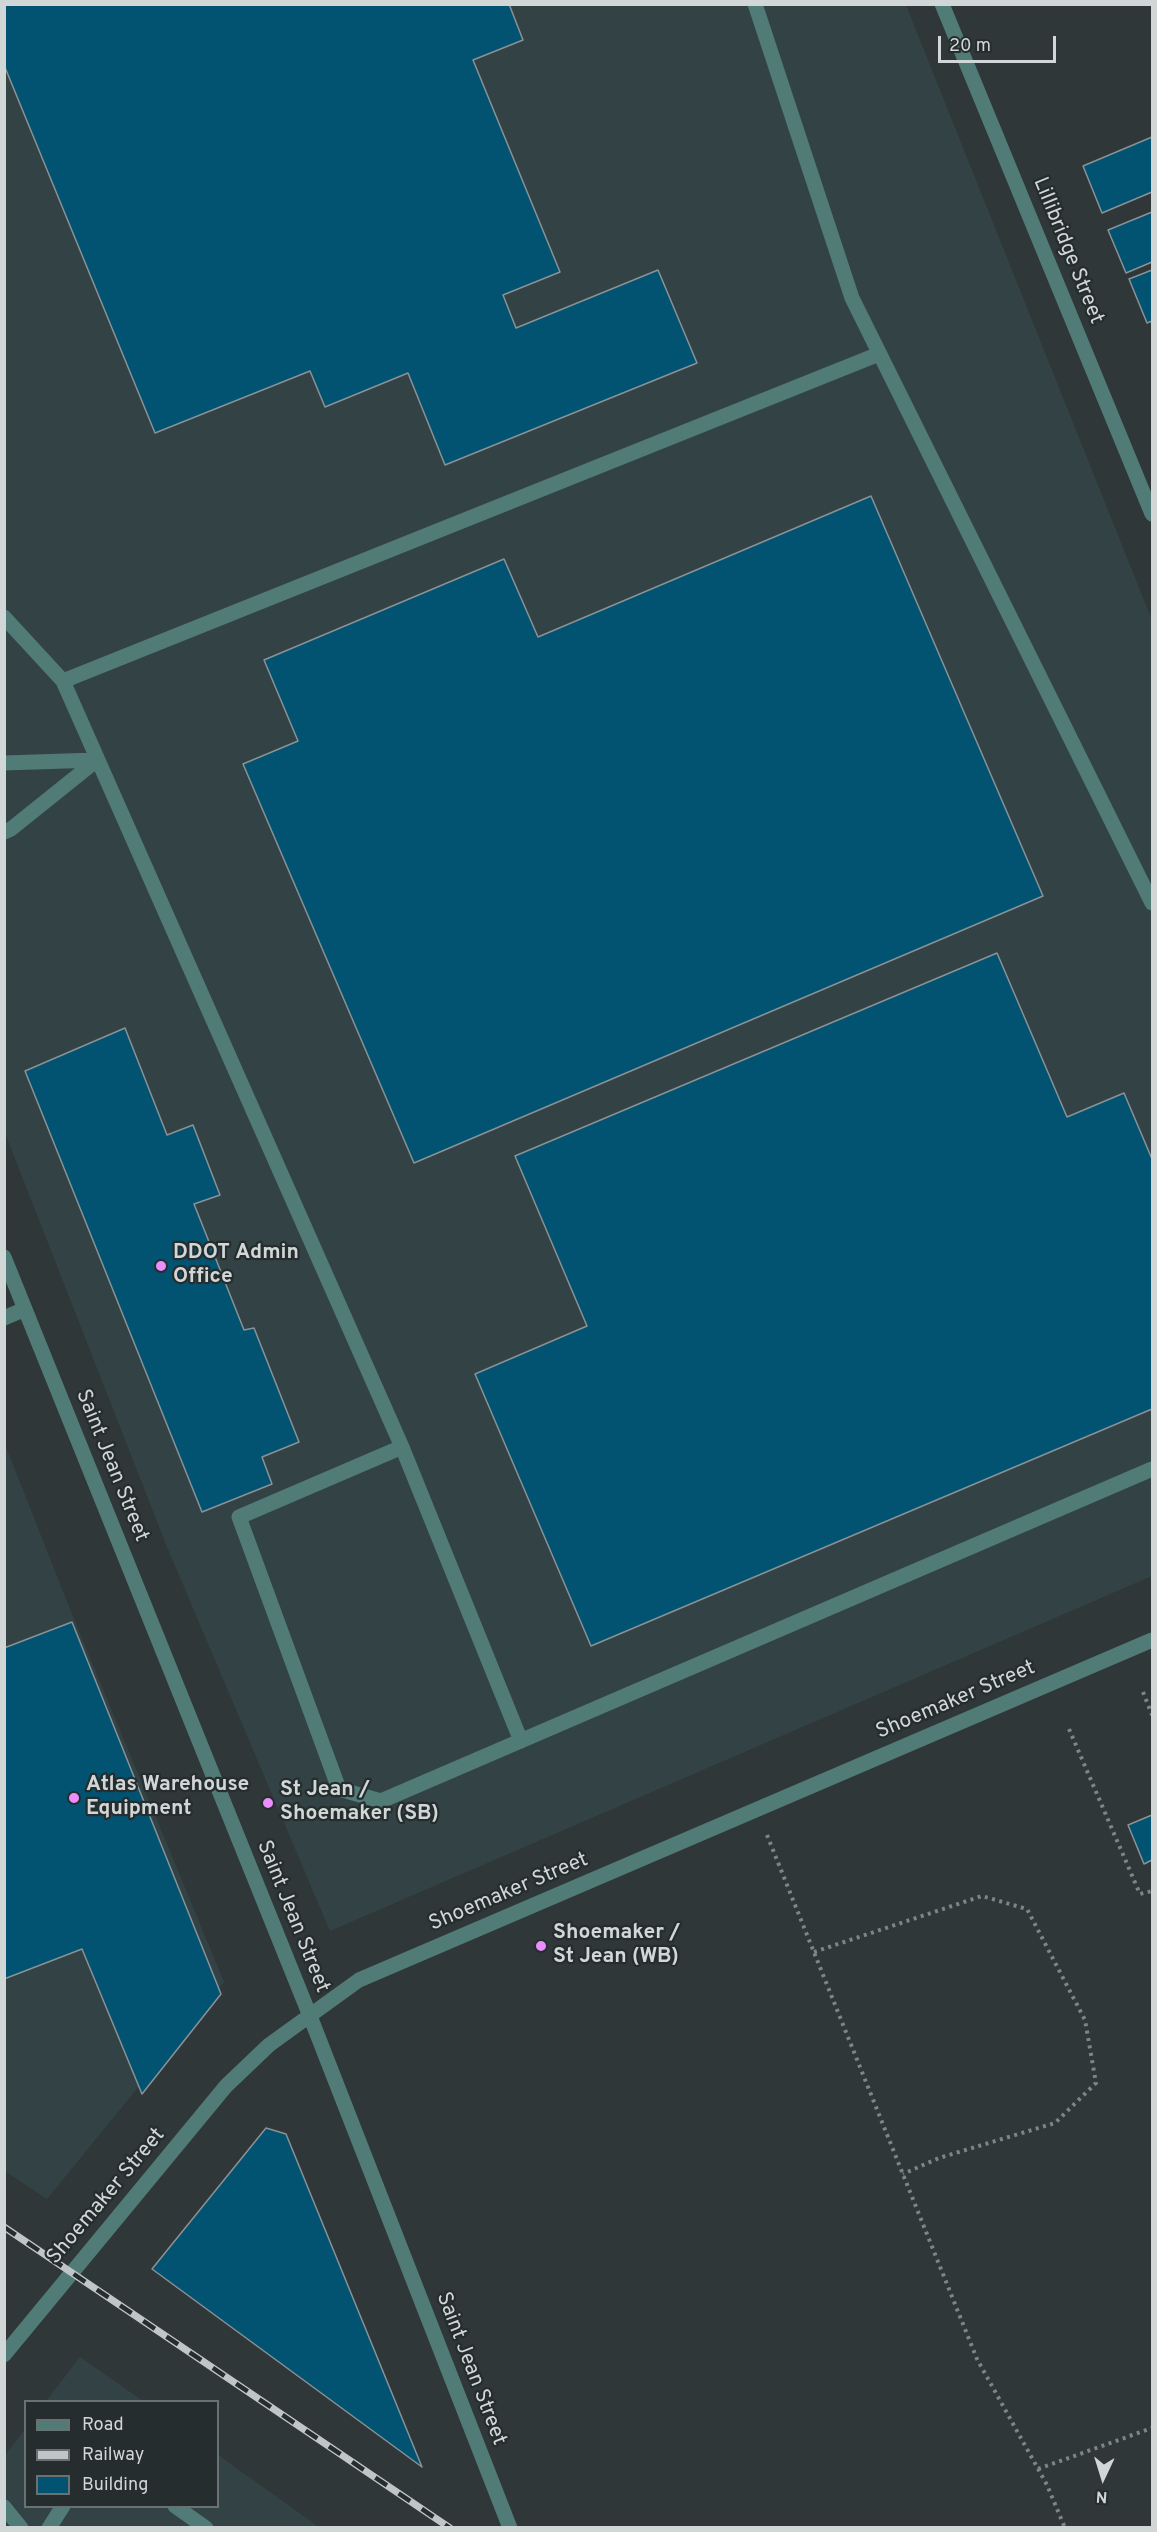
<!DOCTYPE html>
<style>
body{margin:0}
#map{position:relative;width:1157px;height:2532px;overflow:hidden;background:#2f3738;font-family:Overpass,sans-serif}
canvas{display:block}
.frame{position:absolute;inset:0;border:6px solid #d1d6d7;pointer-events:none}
.legend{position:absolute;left:24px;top:2400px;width:195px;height:108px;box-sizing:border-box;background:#252d2e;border:2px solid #6a7172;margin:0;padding:8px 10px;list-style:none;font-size:18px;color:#d1d6d7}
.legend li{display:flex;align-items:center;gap:12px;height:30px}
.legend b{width:30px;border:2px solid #6a7172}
.north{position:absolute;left:1073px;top:2448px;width:60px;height:60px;-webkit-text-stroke:4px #252d2e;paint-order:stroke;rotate:184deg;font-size:16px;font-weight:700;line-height:24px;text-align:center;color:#d1d6d7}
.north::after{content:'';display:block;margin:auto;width:21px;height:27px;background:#d1d6d7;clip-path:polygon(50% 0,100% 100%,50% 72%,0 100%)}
.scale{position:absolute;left:938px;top:36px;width:118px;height:27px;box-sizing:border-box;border:3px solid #d1d6d7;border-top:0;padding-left:8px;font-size:18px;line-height:21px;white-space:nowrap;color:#d1d6d7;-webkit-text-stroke:4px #252d2e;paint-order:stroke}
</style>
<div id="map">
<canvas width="1157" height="2532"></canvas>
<div class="frame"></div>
<ul class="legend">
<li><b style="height:8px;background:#517b76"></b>Road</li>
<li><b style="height:8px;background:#c0c6c7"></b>Railway</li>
<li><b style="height:16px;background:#025371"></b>Building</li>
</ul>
<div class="north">N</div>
<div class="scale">20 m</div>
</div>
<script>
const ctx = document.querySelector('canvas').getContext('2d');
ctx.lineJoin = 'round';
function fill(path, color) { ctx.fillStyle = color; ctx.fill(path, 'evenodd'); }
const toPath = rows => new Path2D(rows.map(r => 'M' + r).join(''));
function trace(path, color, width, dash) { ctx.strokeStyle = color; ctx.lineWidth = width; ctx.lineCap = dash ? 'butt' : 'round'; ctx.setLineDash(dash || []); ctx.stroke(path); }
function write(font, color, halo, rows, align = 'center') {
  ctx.font = font + ' Overpass,sans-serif'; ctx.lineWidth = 4.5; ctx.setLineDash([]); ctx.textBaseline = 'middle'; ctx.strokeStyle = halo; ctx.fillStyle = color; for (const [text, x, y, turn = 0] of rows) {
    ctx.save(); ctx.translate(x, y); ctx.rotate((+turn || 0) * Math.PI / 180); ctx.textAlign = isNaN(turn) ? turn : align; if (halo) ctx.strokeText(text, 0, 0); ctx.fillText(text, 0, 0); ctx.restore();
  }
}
const built = toPath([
 [5,5,906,5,1152,620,1152,1576,330,1931,167,1547,5,1133],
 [4,1442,72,1614,224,1982,47,2199,5,2171],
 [80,2357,143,2401,46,2401],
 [25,2429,26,2506,218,2506,218,2455,319,2527,5,2527,4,2457]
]);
const building = toPath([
 [4,4,509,4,523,40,473,60,560,272,503,295,516,328,658,270,697,363,445,465,408,373,325,407,310,371,155,433,4,65,4,4],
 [1152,137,1152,192,1102,213,1083,166,1152,137],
 [1152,212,1152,262,1126,273,1108,230,1152,212],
 [1152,270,1152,321,1147,323,1129,279,1152,270],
 [871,496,1043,896,414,1163,243,764,298,741,264,660,504,559,538,637,871,496],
 [997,953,1067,1117,1124,1093,1152,1159,1152,1409,591,1646,475,1374,587,1326,515,1156,997,953],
 [125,1028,167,1135,193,1125,220,1195,194,1204,244,1330,254,1328,299,1442,262,1457,272,1484,202,1512,25,1071,125,1028],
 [72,1622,221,1994,142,2094,82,1949,4,1979,4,1648,72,1622],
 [1152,1815,1152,1860,1144,1864,1128,1825,1152,1815],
 [266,2128,286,2134,422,2467,152,2269,266,2128]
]);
const path = toPath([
 [1143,1692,1152,1715],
 [1069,1729,1140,1894,1152,1891],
 [767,1835,977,2359,1047,2485,1065,2528],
 [814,1952,982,1896,1027,1909,1085,2020,1096,2083,1055,2123,939,2158,903,2174],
 [1038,2469,1152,2428]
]);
const minor = toPath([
 [755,4,852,298,1152,903],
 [942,4,1152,514],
 [4,617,63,681,402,1447,239,1517,339,1789,381,1801,1152,1469],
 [63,681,879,354],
 [4,763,97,760],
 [4,832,11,829,97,760],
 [4,1257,310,2016,510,2528],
 [4,1318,25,1309],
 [402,1447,521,1741],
 [4,2355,226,2086,269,2045,359,1980,1152,1640],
 [175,2506,206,2528],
 [4,2507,21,2528],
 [49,2528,63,2506]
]);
const rail = toPath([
 [4,2227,450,2528]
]);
const markers = [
 [161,1266,6,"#ea8dfd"],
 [74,1798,6,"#ea8dfd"],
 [268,1803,6,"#ea8dfd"],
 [541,1946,6,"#ea8dfd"]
];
const streetNames = [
 ["Lillibridge Street",1067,251,68],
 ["Saint Jean Street",111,1466,68],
 ["Shoemaker Street",956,1701,-23],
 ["Shoemaker Street",509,1893,-23],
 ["Saint Jean Street",292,1917,68],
 ["Shoemaker Street",107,2197,-50],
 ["Saint Jean Street",470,2369,69]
];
const poiNames = [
 ["DDOT Admin",173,1254],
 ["Office",173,1278],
 ["Atlas Warehouse",86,1786],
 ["Equipment",86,1810],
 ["St Jean /",280,1791],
 ["Shoemaker (SB)",280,1815],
 ["Shoemaker /",553,1934],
 ["St Jean (WB)",553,1958]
];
fill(built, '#334345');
fill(building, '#025371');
trace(building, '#8a9296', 1.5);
trace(path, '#7e8586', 4, [3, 4.5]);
trace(minor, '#517b76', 15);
trace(rail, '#c0c6c7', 7);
trace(rail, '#252d2e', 4.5, [14]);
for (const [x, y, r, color] of markers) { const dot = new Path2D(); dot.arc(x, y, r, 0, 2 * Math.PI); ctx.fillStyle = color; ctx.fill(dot); trace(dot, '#252d2e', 2); }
write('21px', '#d1d6d7', '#252d2e', streetNames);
write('bold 21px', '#d1d6d7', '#252d2e', poiNames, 'left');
</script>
